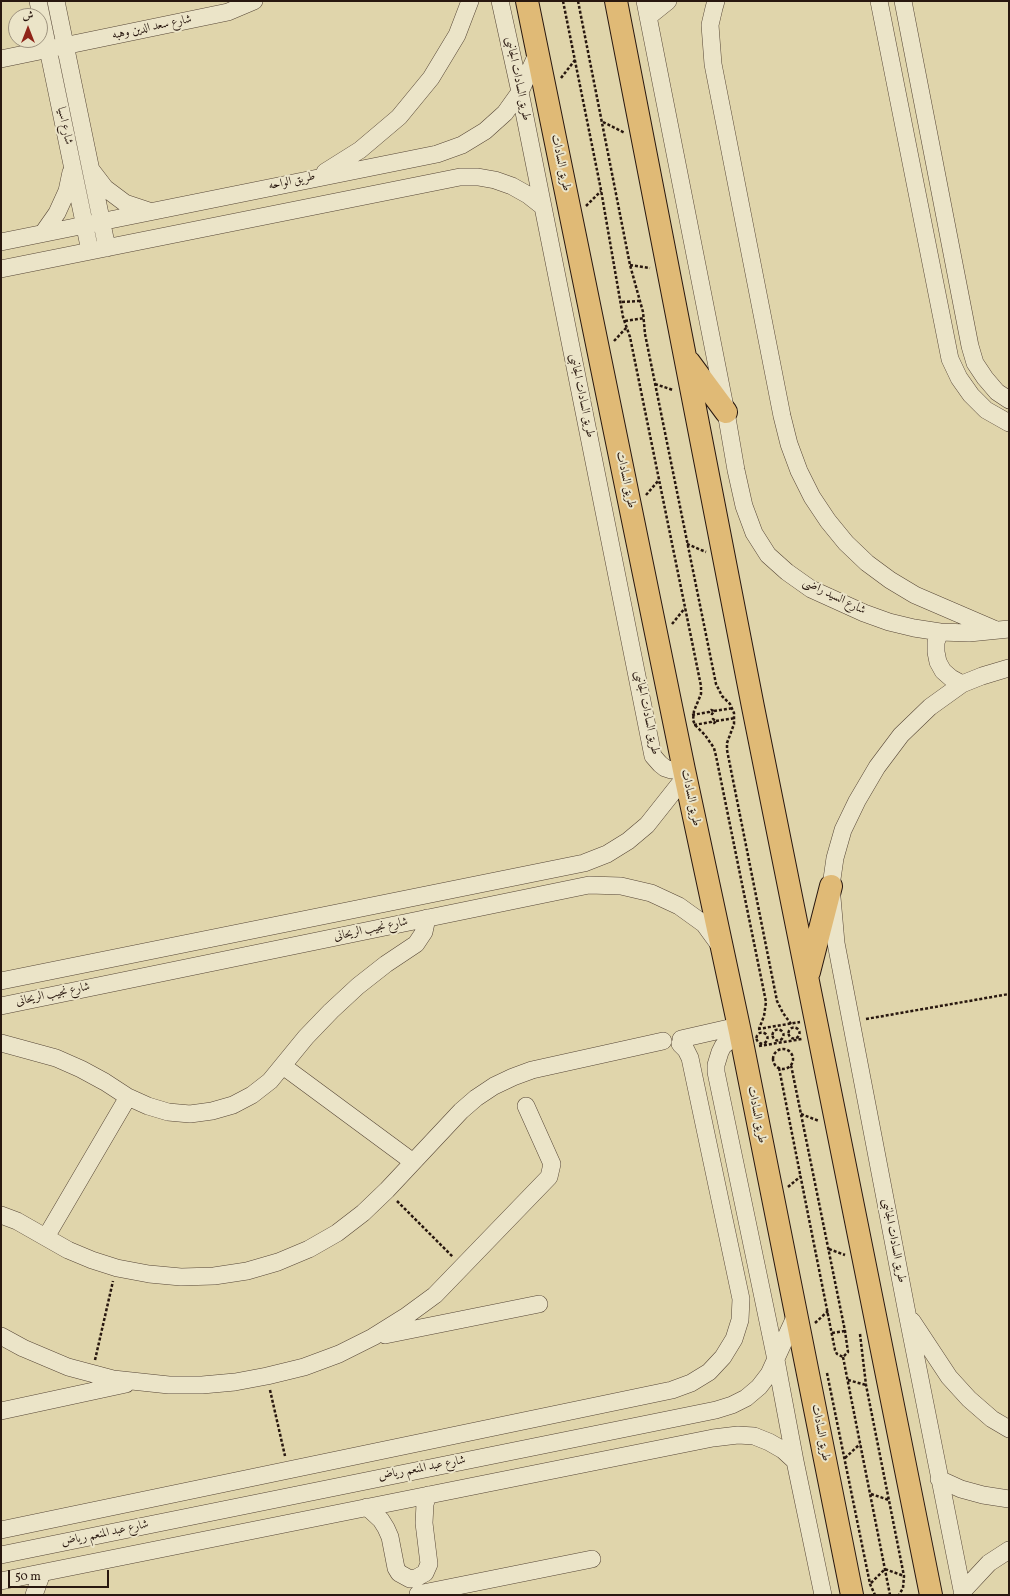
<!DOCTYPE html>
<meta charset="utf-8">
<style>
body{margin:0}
#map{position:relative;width:1010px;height:1596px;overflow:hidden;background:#e0d5ab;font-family:Vollkorn,Amiri,serif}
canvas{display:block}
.frame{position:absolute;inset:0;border:2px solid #28170f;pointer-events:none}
.north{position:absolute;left:8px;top:8px;width:40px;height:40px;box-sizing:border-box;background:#ebe4c8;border:1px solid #9d927e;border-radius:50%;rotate:0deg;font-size:11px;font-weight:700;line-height:16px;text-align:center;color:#28170f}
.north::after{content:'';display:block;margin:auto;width:14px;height:18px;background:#8f2418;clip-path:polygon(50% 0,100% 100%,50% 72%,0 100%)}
.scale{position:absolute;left:8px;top:1570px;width:101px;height:18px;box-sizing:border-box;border:2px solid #28170f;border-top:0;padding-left:5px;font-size:12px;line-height:14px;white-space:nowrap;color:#28170f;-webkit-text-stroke:3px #ebe4c8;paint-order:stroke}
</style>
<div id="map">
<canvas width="1010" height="1596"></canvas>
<div class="frame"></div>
<div class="north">ش</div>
<div class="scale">50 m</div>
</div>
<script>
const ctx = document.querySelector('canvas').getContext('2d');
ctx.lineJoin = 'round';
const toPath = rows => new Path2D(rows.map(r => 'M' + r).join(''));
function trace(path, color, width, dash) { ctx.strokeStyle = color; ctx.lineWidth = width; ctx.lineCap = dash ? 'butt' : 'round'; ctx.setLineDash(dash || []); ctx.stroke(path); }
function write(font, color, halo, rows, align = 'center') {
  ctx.font = font + ' Vollkorn,Amiri,serif'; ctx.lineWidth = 4; ctx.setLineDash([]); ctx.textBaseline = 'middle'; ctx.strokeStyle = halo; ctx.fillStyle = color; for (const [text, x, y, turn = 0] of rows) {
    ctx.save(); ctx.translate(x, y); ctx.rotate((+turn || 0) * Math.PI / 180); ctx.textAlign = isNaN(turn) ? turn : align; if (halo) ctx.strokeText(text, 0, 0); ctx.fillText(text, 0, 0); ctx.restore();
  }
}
const path = toPath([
 [563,1,601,190,623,317,630,337,701,686,701,694,694,711,693,720,695,725,705,735,714,748,716,756,766,1002,764,1016,759,1029],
 [578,1,630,265,643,312,645,334,716,684,722,696,730,704,734,713,734,724,727,743,727,750,777,1001,783,1013,791,1024],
 [561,78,575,60],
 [603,122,625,133],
 [586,206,601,191],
 [630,265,650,268],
 [622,302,639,301],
 [625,321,644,318],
 [614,341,627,327],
 [655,384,673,390],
 [646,495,659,480],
 [687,544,706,552],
 [672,624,685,608],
 [714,711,733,708],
 [692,715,709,712,711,710,714,711,712,714,709,712],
 [716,721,735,718],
 [694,725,711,722,713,719,716,721,714,723,711,722],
 [866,1019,1009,994],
 '788.5 1033a5.5 5.5 0 1 1 11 0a5.5 5.5 0 1 1-11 0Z',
 [758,1029,800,1022],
 '772.5 1035a5.5 5.5 0 1 1 11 0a5.5 5.5 0 1 1-11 0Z',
 '756.5 1038a5.5 5.5 0 1 1 11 0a5.5 5.5 0 1 1-11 0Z',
 [759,1046,802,1039],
 '773 1059a10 10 0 1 1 20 0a10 10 0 1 1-20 0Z',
 [779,1068,835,1350,837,1354,843,1357,848,1352,845,1331,791,1065],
 [801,1114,819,1121],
 [788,1187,801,1176],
 [397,1201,453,1257],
 [829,1249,845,1255],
 [815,1323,828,1311],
 [832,1333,845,1331],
 [860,1334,866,1385,904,1576,903,1588,899,1595],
 [843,1357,890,1595],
 [95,1360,113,1281],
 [827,1373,870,1584,875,1595],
 [848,1380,866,1385],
 [270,1390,285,1456],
 [845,1458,860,1444],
 [871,1494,889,1500],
 [871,1583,885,1569,904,1576]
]);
const minor = toPath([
 [38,1,90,251],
 [56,1,107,248],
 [500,1,520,92,653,756,660,764,665,768,671,770,684,770],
 [645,1,726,412,736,470,744,506,754,533,768,555,787,572,811,589,864,613,889,622,914,628,940,632,969,633,1009,629],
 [716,1,714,8,710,25,713,64,782,416,789,444,799,471,812,497,828,521,846,543,867,563,890,580,915,595,994,629],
 [879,1,950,359,959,378,971,395,986,410,1009,423],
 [903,1,970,346,975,363,985,378,997,392,1009,400],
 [648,17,668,1],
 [1,59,228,12,254,1],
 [92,171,105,188,125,203,149,211],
 [325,172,360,150,399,117,431,78,457,35,470,1],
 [43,233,57,213,67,191,71,172],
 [1,242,437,154,462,145,485,131,505,113,520,92,538,52],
 [1,269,460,177,478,177,495,180,512,186,528,195,542,206],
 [940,632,936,642,936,652,938,662,943,671,951,678,962,684],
 [1,981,584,863,607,854,628,841,647,825,685,777],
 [1,1006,589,885,621,886,651,893,679,906,704,924,720,946],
 [740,1032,723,1046,720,1052,716,1065,716,1072,776,1360,795,1461,823,1595],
 [681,1039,738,1026],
 [1,1043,56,1058,81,1069,105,1082,128,1097,148,1106,168,1112,190,1114,212,1111,233,1105,252,1095,270,1081,306,1037,331,1011,358,986,386,964,416,944,424,932,427,918],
 [283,1066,413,1162],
 [1,1215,17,1221,68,1250,92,1260,117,1268,149,1274,181,1277,214,1276,247,1271,278,1262,309,1249,337,1233,363,1213,387,1190,461,1111,476,1098,494,1086,513,1077,532,1070,663,1041],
 [46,1237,128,1097],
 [912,1321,949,1377,969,1399,992,1419,1009,1429],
 [385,1335,539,1304],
 [1,1336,23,1348,68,1367,113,1379,169,1385,202,1385,235,1382,267,1376,304,1367,339,1354,373,1337,405,1317,435,1295,549,1177,552,1164,526,1106],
 [1,1411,126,1384],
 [939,1479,961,1489,983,1495,1009,1499],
 [367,1507,381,1520,386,1528,390,1537,396,1568,399,1573,410,1579,416,1578,425,1573,429,1564,424,1523,425,1504,428,1495],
 [1,1530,672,1390,691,1383,709,1372,723,1357,734,1339,740,1320,741,1299,690,1058,686,1050,680,1044],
 [1,1555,716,1410,732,1405,746,1398,759,1387,769,1374,796,1315],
 [1,1581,713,1438,738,1435,754,1436,769,1442,783,1450,795,1461],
 [962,1592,989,1563,1009,1550],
 [418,1594,592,1559],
 [34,1595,42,1573],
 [963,1595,907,1313,836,943,831,886,835,858,843,830,857,801,877,767,901,735,930,707,962,684,982,676,1009,668]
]);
const major = toPath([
 [527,1,684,770,740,1032,852,1595],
 [616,1,753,707,931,1595],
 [689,362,726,412],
 [809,972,831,886]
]);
const streetNames = [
 ["شارع سعد الدين وهبه",152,28,-12],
 ["طريق السادات الجانبى",517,79,78],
 ["شارع اسيا",64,126,78],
 ["طريق السادات",560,163,78],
 ["طريق الواحه",292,182,-12],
 ["طريق السادات الجانبى",581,396,78],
 ["طريق السادات",625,480,78],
 ["شارع السيد راضى",834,597,26],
 ["طريق السادات الجانبى",646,713,78],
 ["طريق السادات",690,798,78],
 ["شارع نجيب الريحانى",371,930,-12],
 ["شارع نجيب الريحانى",53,995,-12],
 ["طريق السادات",756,1115,79],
 ["طريق السادات الجانبى",893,1241,79],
 ["طريق السادات",820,1433,79],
 ["شارع عبد المنعم رياض",422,1469,-11],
 ["شارع عبد المنعم رياض",105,1534,-12]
];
trace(minor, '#564636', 18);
trace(major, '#28170f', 24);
trace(path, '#28170f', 2.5, [3, 2]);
trace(minor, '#ebe4c8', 17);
trace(major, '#e0ba76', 22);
write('12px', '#28170f', '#ebe4c8', streetNames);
</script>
